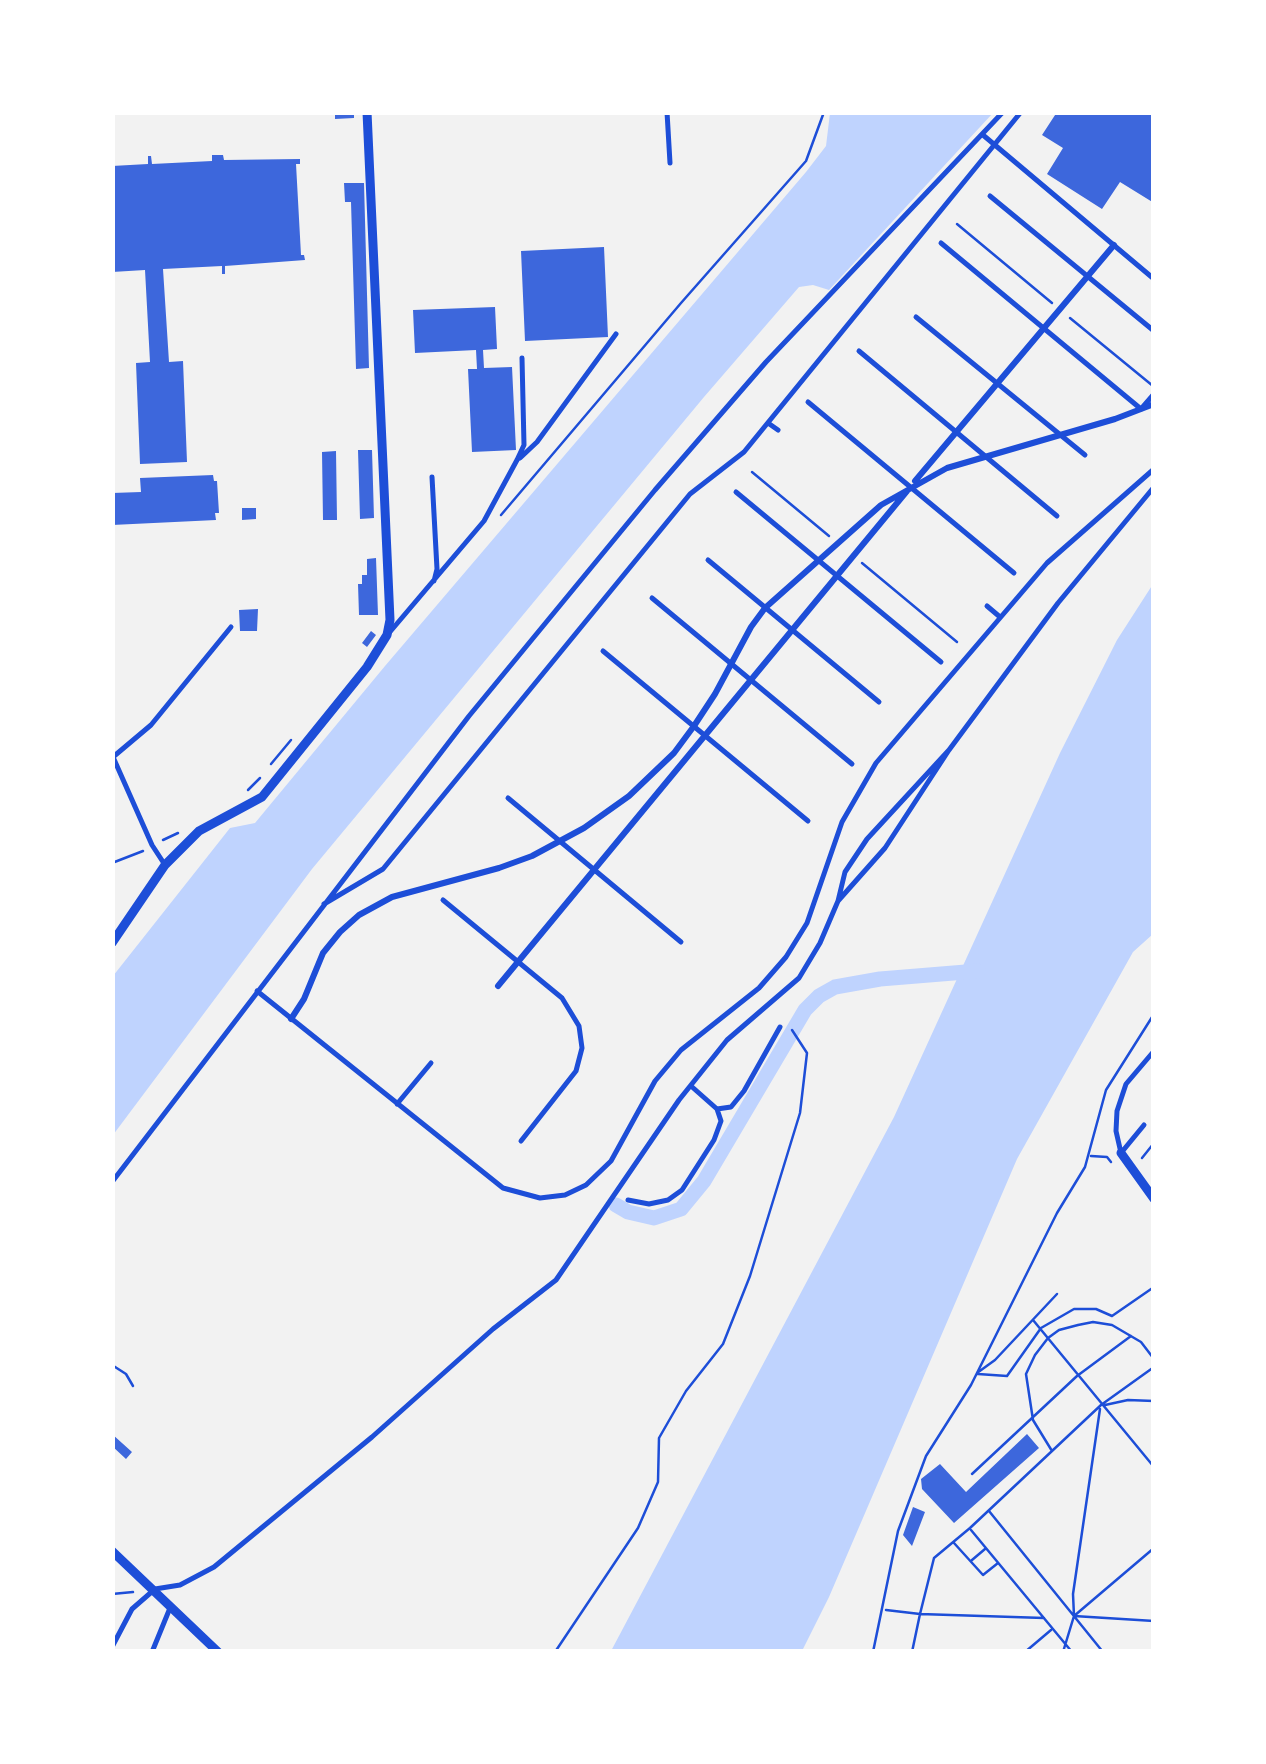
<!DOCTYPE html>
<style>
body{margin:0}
#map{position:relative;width:1266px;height:1764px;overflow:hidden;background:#f2f2f2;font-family:Manrope,sans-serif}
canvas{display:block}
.frame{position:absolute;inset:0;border:115px solid #fff;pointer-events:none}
</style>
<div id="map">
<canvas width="1266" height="1764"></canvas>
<div class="frame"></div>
</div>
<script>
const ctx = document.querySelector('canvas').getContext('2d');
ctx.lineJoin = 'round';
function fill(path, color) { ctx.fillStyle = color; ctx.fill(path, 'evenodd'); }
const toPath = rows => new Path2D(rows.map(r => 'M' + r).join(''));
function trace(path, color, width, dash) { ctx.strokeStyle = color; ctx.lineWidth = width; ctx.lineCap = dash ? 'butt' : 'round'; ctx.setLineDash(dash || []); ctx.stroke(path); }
const water = toPath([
 [830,113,993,113,829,290,813,285,799,287,704,397,312,869,113,1135,113,976,230,828,255,823,385,666,806,172,826,146],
 [1153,584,1153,934,1133,952,1017,1159,829,1597,802,1651,611,1651,894,1117,1060,753,1117,640]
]);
const canal = toPath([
 [616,1205,628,1212,654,1218,681,1209,704,1181,805,1010,819,996,835,987,880,979,978,971]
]);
const building = toPath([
 [335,112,354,112,354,118,335,119],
 [1057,112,1154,112,1154,203,1120,182,1102,209,1047,174,1063,148,1042,135],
 [212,155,223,155,224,160,300,159,300,164,296,164,301,255,304,255,305,260,225,266,225,274,222,274,222,266,163,269,169,362,183,361,187,462,140,464,136,363,150,362,145,270,112,272,112,166,148,164,148,156,151,156,152,164,212,161],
 [344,183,364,183,369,368,356,369,351,202,345,202],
 [604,247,608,337,525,341,521,251],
 [495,307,497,349,483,350,484,368,512,367,516,450,472,452,468,369,477,369,476,350,415,353,413,310],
 [358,450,372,450,374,518,360,519],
 [336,451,337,520,323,520,322,452],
 [213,475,214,481,217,481,219,513,215,513,216,520,112,525,112,493,141,492,140,478],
 [242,508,256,508,256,519,242,520],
 [376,558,378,615,359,615,358,584,362,584,362,575,367,575,367,559],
 [258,609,257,631,240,631,239,610],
 [371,631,376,635,367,647,362,643],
 [112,1434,132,1452,126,1459,112,1446],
 [1027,1434,1039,1448,954,1523,922,1489,921,1479,940,1464,966,1492],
 [913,1507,925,1512,912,1546,903,1535]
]);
const path = toPath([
 [957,224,1052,303],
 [1070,318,1153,386],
 [752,472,829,536],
 [501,515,681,303,806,161,824,112],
 [862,563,957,642],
 [271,764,291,740],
 [248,790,260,778],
 [163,840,178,833],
 [112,863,143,851],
 [1091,1156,1107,1157,1111,1162],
 [1142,1158,1154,1143],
 [1033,1320,1154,1467],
 [112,1365,126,1374,133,1386],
 [977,1373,995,1360,1057,1294],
 [978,1374,1007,1376,1041,1328,1074,1309,1096,1309,1112,1316,1154,1287],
 [1105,1405,1128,1400,1154,1401],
 [1100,1409,1073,1594,1074,1616,1154,1621],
 [1052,1451,1033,1420,1026,1374,1035,1355,1048,1338,1059,1330,1078,1325,1093,1322,1112,1325,1141,1342,1154,1359],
 [972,1474,1077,1376,1131,1336],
 [989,1511,1103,1652],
 [971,1530,1072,1652],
 [954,1543,983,1575,998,1563],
 [972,1560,985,1549],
 [112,1594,133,1592],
 [886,1610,920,1614,934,1558,970,1528,1101,1405,1154,1367],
 [555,1652,638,1528,658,1482,659,1438,686,1391,723,1344,750,1276,800,1113,807,1053,792,1030],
 [873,1652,898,1531,926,1456,971,1385,1057,1213,1085,1167,1106,1090,1154,1014],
 [912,1652,920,1614,1044,1618],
 [1025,1652,1051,1630],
 [1063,1652,1074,1616,1154,1548]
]);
const service = toPath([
 [667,112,670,163],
 [983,135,1154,279],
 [990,196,1154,331],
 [941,243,1141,409,1154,394],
 [916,317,1085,455],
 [859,351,1057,516],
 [808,402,1014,573],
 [768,423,778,430],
 [520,458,537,442,616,334],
 [432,477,437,569,434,581],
 [736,492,941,662],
 [708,560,879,702],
 [652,598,852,764],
 [987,606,1000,617],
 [389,633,484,521,517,460,524,445,522,358],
 [603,651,808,821],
 [949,750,867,839,845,872,838,901,885,848,949,750,1058,603,1154,487],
 [508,798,681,942],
 [165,865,152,845,113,757,151,725,231,627],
 [443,900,562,998,579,1026,582,1048,576,1071,521,1141],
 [324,904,383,869,690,494,744,452,1021,112],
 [257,991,503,1188,540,1198,565,1195,586,1185,611,1161,655,1081,681,1050,759,988,786,957,807,923,842,822,876,763,1047,563,1154,469],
 [397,1104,431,1063],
 [717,1109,731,1107,744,1091,780,1027],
 [1121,1153,1116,1131,1117,1111,1126,1084,1154,1051],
 [1121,1153,1144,1125],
 [112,1182,469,716,655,490,766,362,1003,112],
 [628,1200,649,1204,668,1200,682,1190,714,1140,721,1121,717,1109,691,1086],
 [112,1647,132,1609,155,1589,180,1585,214,1567,372,1437,493,1329,556,1280,679,1100,727,1040,799,978,820,943,838,901],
 [152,1652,170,1608]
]);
const pedestrian = toPath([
 [915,481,1114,245],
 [498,986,907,491],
 [291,1019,304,999,323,953,340,932,359,915,392,897,499,868,532,856,584,828,629,796,674,753,694,726,715,694,751,627,765,608,881,505,947,468,1115,419,1154,404]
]);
const minor = toPath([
 [112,943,165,865,199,831,262,797,367,667,387,635,390,620,367,112],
 [1121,1153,1154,1199],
 [112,1551,218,1652]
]);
fill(water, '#bfd3fe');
trace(canal, '#bfd3fe', 15);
fill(building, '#3d67dc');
trace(path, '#1d4ed8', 2.5);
trace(service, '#1d4ed8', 5);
trace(pedestrian, '#1d4ed8', 6);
trace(minor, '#1d4ed8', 9);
</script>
